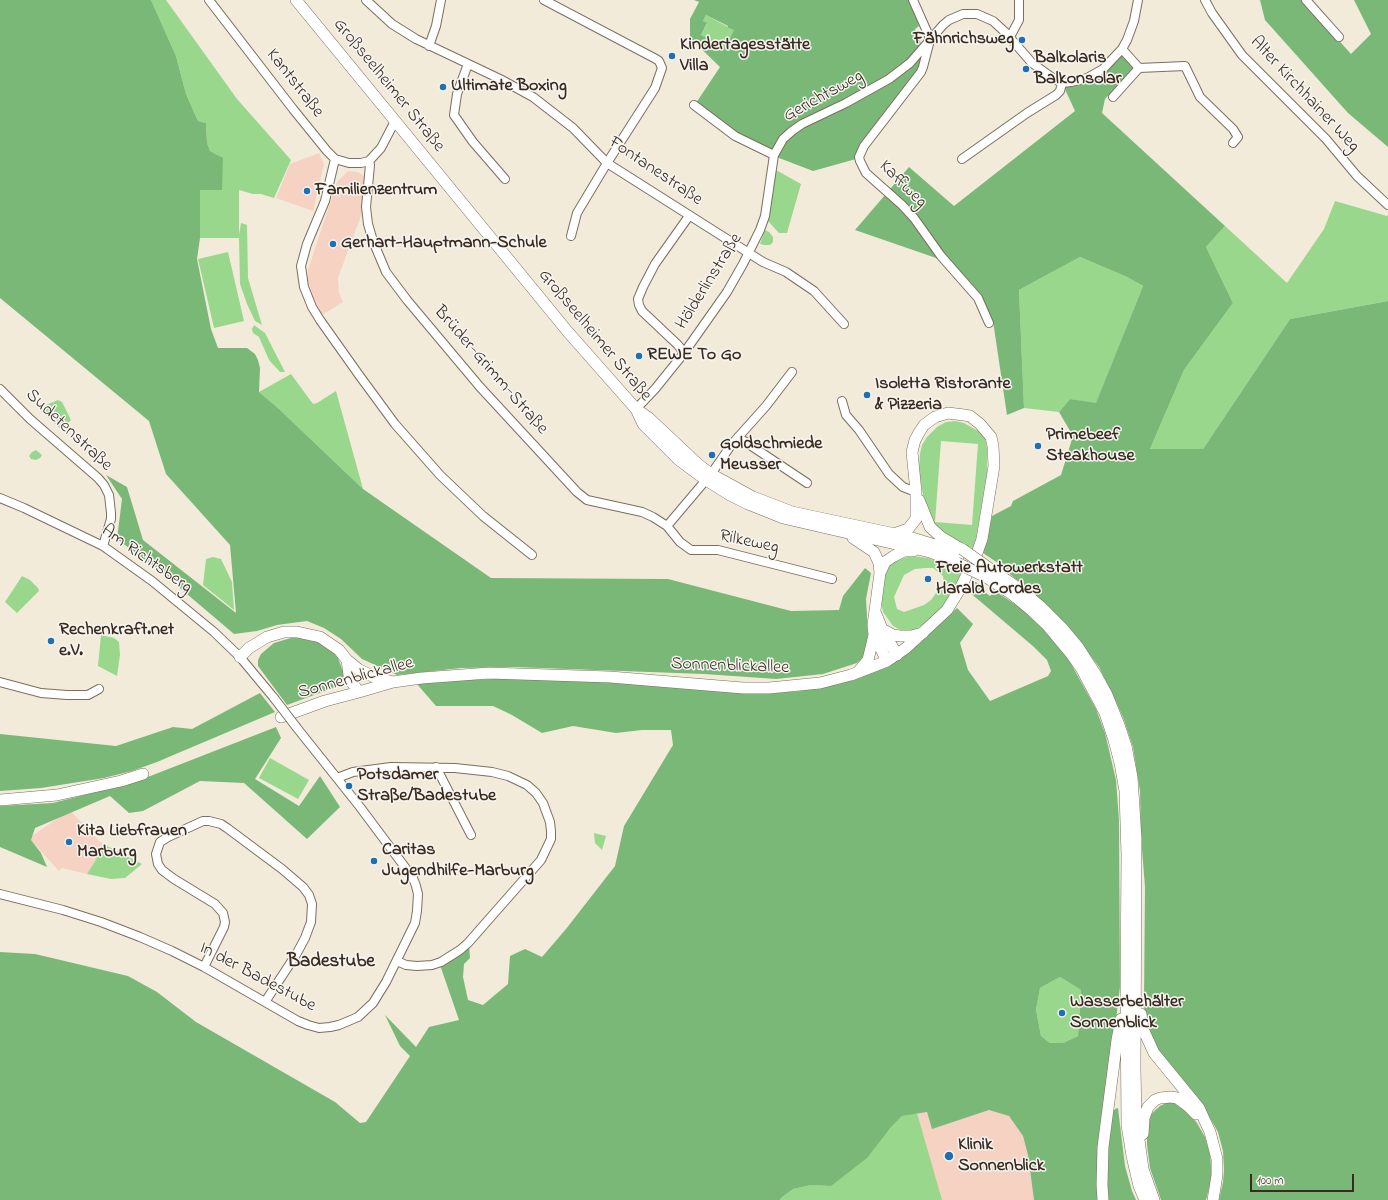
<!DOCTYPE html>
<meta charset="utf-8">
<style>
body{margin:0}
#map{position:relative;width:1388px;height:1200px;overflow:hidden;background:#f3ebda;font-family:"Indie Flower",sans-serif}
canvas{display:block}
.scale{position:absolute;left:1250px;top:1174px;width:104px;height:18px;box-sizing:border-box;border:2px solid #3b2a1e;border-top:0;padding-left:5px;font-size:12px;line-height:14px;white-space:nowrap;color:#3b2a1e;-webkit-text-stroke:3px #f6f6f2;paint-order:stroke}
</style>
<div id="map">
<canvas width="1388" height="1200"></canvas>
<div class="scale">100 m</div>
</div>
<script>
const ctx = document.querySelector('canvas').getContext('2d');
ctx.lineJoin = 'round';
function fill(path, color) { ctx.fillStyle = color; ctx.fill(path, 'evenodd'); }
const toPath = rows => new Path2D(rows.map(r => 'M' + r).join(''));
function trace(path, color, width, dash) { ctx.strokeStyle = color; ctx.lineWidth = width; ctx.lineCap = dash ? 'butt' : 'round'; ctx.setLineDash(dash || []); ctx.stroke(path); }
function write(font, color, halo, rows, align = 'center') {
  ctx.font = font + ' "Indie Flower",sans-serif'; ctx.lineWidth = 3; ctx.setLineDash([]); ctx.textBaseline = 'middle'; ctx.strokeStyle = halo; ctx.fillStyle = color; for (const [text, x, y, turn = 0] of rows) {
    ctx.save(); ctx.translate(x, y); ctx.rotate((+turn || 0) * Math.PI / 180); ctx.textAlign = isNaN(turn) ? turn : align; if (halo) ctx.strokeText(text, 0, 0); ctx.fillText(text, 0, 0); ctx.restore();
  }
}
const built = toPath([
 [319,153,324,164,313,211,276,198,290,164],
 [348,171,358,172,367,178,362,213,338,278,339,293,343,302,322,315,312,295,308,281,308,270,337,182],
 [70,810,100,842,105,845,87,874,62,868,59,871,29,838],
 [989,1110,1009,1116,1023,1136,1028,1155,1034,1200,780,1200,793,1189,811,1185,902,1116,927,1112,932,1129]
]);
const green = toPath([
 [151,0,166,0,237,99,291,160,274,198,261,194,253,194,239,190,239,235,241,223,247,225,248,278,262,325,255,321,247,304,240,284,239,238,200,238,200,190,219,156,210,151,207,143,206,123,198,121,186,94,176,56],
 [706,15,728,27,727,29,729,28,735,30,725,49,701,35,707,24,703,21],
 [776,170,801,184,787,233,779,233,768,221],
 [1335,201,1387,216,1388,215,1388,301,1290,319,1203,449,1150,449,1184,370,1233,303,1206,247,1225,226,1287,283,1324,229],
 [765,230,769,232,773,237,773,242,770,245,764,245,760,244],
 [228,252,244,321,214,328,198,259],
 [1080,257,1127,277,1143,286,1096,404,1070,399,1059,412,1024,408,1019,290],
 [254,325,265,333,285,372,280,372,269,360,259,337,253,333,252,329],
 [291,374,313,404,317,403,336,391,363,489,278,408,259,392],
 [58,400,62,402,71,420,62,430,41,411,46,405],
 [955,421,964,423,980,432,985,438,987,448,987,473,976,538,973,548,964,545,949,538,933,524,926,508,923,495,919,470,920,454,922,445,927,437,937,427,946,422],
 [941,441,978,444,972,525,935,522],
 [36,450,42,455,40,458,36,460,31,459,29,456,32,452],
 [913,556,928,558,958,571,964,575,950,597,933,618,913,631,904,632,893,626,883,612,880,594,884,577,890,565,897,559],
 [925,568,933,568,943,576,944,582,931,600,924,605,904,612,897,609,894,597,904,575,915,569],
 [213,557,221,559,232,582,234,610,203,585,206,559],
 [22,576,30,580,38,588,39,591,17,613,5,602],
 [101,635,114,638,119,642,120,655,117,676,98,666],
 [270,758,309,780,298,799,259,778],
 [594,833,606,836,602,850,595,843],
 [105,845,142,864,125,878,111,879,87,874],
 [1060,977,1081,990,1078,1036,1063,1043,1050,1043,1041,1036,1036,1010,1040,988],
 [917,1113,942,1200,780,1200,781,1198,793,1189,811,1185,831,1186,902,1116]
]);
const forest = toPath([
 [0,0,151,0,176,56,186,94,198,121,206,123,207,143,210,151,223,158,222,190,200,190,200,238,197,259,211,329,218,348,247,348,255,354,258,360,260,368,259,392,278,408,363,489,491,578,668,579,791,611,839,610,843,596,865,568,871,573,866,599,868,635,865,656,857,663,823,674,776,679,704,674,513,667,461,668,397,675,362,659,341,639,324,628,307,621,277,625,257,631,234,634,161,572,117,539,122,499,106,475,127,487,143,540,236,613,230,545,166,474,149,421,0,298],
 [694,0,913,0,919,26,915,29,925,53,913,81,856,159,813,171,774,156,755,145,696,103,720,67,690,38,690,19,699,2],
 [706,15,728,26,727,29,729,28,734,30,726,48,711,41,711,40,701,35,707,23,703,21],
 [1260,0,1303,0,1351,54,1371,34,1354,0,1388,0,1388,147,1348,113,1265,20],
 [1123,54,1134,69,1105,99,1102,113,1225,226,1206,247,1233,303,1184,370,1150,449,1203,449,1290,319,1388,301,1388,1200,1219,1200,1223,1182,1224,1170,1223,1151,1218,1132,1203,1106,1168,1066,1151,1039,1145,1019,1144,1002,1145,887,1141,837,1140,791,1133,747,1124,720,1118,706,1099,667,1072,631,1047,605,998,564,998,563,983,553,992,516,1011,506,1013,501,1061,475,1073,436,1059,412,1070,399,1096,403,1143,286,1127,277,1080,257,1019,290,1024,408,1007,415,993,321,939,259,855,230,909,167,954,206,1075,111,1064,87,1083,84,1093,80,1106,71],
 [974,581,985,587,986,593,990,596,995,591,1022,609,1055,640,1070,662,1096,709,1105,733,1116,780,1119,820,1120,987,1111,1061,1100,1200,1034,1200,1028,1155,1023,1136,1009,1116,989,1110,932,1129,927,1112,902,1116,891,1127,867,1158,831,1186,811,1185,793,1189,781,1198,780,1200,0,1200,0,952,35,954,128,976,157,992,196,1022,335,1102,360,1123,366,1122,410,1056,400,1046,385,1015,416,1047,429,1027,459,1020,440,965,469,945,470,958,464,964,463,977,468,1000,483,1005,508,984,510,956,525,949,542,957,566,929,615,866,624,826,673,745,671,730,642,730,616,733,573,726,542,733,512,715,493,706,436,706,416,683,465,680,520,678,596,681,761,694,801,691,856,678,877,671,919,644,957,608,973,624,960,643,968,670,990,701,1048,676,1051,671,1047,660,1034,647,968,591],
 [1060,977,1081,990,1078,1036,1063,1043,1050,1043,1041,1036,1036,1010,1040,988],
 [294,637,317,640,329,647,338,658,344,674,343,681,336,687,287,705,258,666,258,660,261,654,274,643],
 [260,693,275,712,157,762,132,771,104,778,41,788,0,791,0,734,116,746,173,727,192,729],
 [276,727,281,738,255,779,299,806,320,776,340,807,307,839,244,783,200,781,143,811,129,813,110,796,35,828,31,840,41,853,47,867,0,847,0,806,53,803,111,788,135,782],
 [1168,1102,1177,1103,1187,1110,1197,1123,1205,1137,1210,1154,1212,1177,1206,1200,1161,1200,1150,1168,1147,1145,1147,1126,1151,1114,1160,1106],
 [1118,1108,1125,1166,1132,1191,1136,1200,1109,1200,1107,1180,1110,1116,1115,1109]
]);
const minor = toPath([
 [209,0,293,109,327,151,335,159,349,163,361,163,369,161,381,148,395,121],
 [366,0,392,24,416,39,500,79,533,97,573,128,607,163,763,262,786,272,814,291,844,324],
 [544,0,656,59,659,61,662,68,655,88,607,163,577,213,571,236],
 [913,0,929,36,930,40,923,67,921,72,864,146,859,157,860,161,866,173,902,205,914,218,941,256,978,298,989,323],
 [1205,0,1212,13,1242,55,1326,139,1357,176,1388,205],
 [1306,0,1339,37],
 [1010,37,1019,20,1019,0],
 [429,46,436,26,441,0],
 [1122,49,1139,68,1185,66,1200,97,1233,129,1238,137,1233,143],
 [468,64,457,94,454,115,473,142,505,179],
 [1113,97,1139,68],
 [694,105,735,136,774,155],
 [335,159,325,201,307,244,301,266,304,287,312,307,320,320,359,375,395,424,440,475,483,516,532,555],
 [962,159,1027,113,1056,95,1060,91,1062,83],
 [369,161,370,165,366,207,368,224,373,241,386,272,407,300,480,387,577,492,587,500,642,512,653,517,667,526,680,542,691,550,718,550,832,579],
 [684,353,678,345,642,311,639,305,638,299,643,287,655,264,689,216],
 [0,389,30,419,98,478,104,485,109,495,111,513,111,519,103,546],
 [842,401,846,415,859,430,889,474,903,487,916,492],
 [636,409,655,389,684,353,727,292,743,264,760,230,765,216,774,155,783,139,792,131,802,124,846,103,889,79,910,63,943,25,949,20,963,14,977,14,993,21,1005,32,1032,63,1050,76,1062,83,1071,82,1087,78,1103,69,1122,49,1127,40,1134,21,1138,0],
 [738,437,807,483],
 [0,498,24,508,103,546,152,581,214,632,240,657,274,698],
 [667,526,711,474,732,444,766,406,792,372],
 [0,682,41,693,67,695,88,695,99,689],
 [436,767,471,835],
 [337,778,353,772,391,767,455,768,492,772,508,776,527,785,536,793,543,803,550,822,551,831,551,839,541,860,468,943,460,950,441,962,432,965,417,966,406,965,397,961],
 [0,894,63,910,101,922,140,937,172,951,204,967,298,1021,308,1025,319,1028,330,1027,339,1025,358,1017,373,1003,386,982,415,923,417,911,418,894,416,886,413,878,360,807,297,728],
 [204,967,224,927,225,922,223,913,215,904,174,879,162,870,158,864,156,854,160,842,168,837,203,821,209,821,221,824,227,828,282,869,303,887,309,895,312,904,311,922,305,938,297,953,265,1002]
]);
const major = toPath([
 [296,0,568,332,636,409,643,424,679,460,706,480,730,495,748,504,783,518,930,552,957,563],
 [636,409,649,418,699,465,711,474,753,497,792,512,909,537,938,546,960,554],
 [919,500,930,527,941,537,961,549],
 [853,538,874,552,879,563,880,573,873,625,874,635,887,661],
 [993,571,1017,587,1040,606,1063,629,1078,647,1096,675,1107,695,1119,725,1126,746,1132,777,1136,838,1135,1068,1136,1118,1143,1169,1154,1200],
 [880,573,885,562,894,556,904,551,913,551],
 [986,577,1013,595,1030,609,1047,625,1072,655,1081,668,1105,713,1114,740,1120,763,1125,791,1127,855,1126,995,1127,1125,1132,1156,1139,1186,1145,1200],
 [876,614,882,629,897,655],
 [882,629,893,635,900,636,911,636,923,633],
 [240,657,249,648,267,637,284,632,297,632,320,637,339,650,347,660,358,669,374,677,393,682],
 [347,660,349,675,353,684,359,692],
 [858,672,868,660,874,635],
 [281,717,325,701,359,692,393,682,422,678,489,673,610,677,743,688,769,688,820,683,851,675,887,661,906,648,947,610,960,589,977,553,982,539,994,466,993,446,991,437,980,424,970,416,964,415,948,413,935,417,924,425,920,431,915,440,912,452,916,492,916,519,908,529,894,534],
 [0,800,57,795,121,781,143,774],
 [1141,1014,1143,1029,1154,1053,1199,1108,1210,1132,1217,1159,1217,1175,1213,1200],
 [1143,1134,1144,1118,1148,1107,1155,1100,1160,1098,1171,1097,1177,1098,1188,1106,1196,1114],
 [1103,1200,1102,1185,1103,1147,1117,1040,1121,1019]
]);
const minorBridge = toPath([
 [274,698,297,728]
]);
const majorBridge = toPath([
 [962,549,993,571],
 [957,563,986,577]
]);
const markers = [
 [1022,40,4,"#1f6fb2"],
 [672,56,4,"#1f6fb2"],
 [1026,69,4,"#1f6fb2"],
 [443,87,4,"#1f6fb2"],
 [307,191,4,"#1f6fb2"],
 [333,244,4,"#1f6fb2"],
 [639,356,4,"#1f6fb2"],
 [867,395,4,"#1f6fb2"],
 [1038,446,4,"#1f6fb2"],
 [712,455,4,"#1f6fb2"],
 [928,579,4,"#1f6fb2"],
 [51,641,4,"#1f6fb2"],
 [349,786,4,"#1f6fb2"],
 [69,842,4,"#1f6fb2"],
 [374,861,4,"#1f6fb2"],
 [1062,1013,4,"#1f6fb2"],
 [949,1156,5,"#1f6fb2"]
];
const poiNames = [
 ["Fähnrichsweg",1014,40,"right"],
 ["Kindertagesstätte",680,46],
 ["Villa",680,67],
 ["Balkolaris",1034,59],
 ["Balkonsolar",1034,80],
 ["Ultimate Boxing",451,87],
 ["Familienzentrum",315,191],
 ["Gerhart-Hauptmann-Schule",341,244],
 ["REWE To Go",647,356],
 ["Isoletta Ristorante",875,385],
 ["& Pizzeria",875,406],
 ["Primebeef",1046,436],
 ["Steakhouse",1046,457],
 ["Goldschmiede",720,445],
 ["Meusser",720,466],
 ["Freie Autowerkstatt",936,569],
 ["Harald Cordes",936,590],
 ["Rechenkraft.net",59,631],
 ["e.V.",59,652],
 ["Potsdamer",357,776],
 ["Straße/Badestube",357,797],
 ["Kita Liebfrauen",77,832],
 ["Marburg",77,853],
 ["Caritas",382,851],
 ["Jugendhilfe-Marburg",382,872],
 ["Wasserbehälter",1070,1003],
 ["Sonnenblick",1070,1024],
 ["Klinik",958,1146],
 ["Sonnenblick",958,1167]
];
const streetNames = [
 ["Kantstraße",294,84,52],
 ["Großseelheimer Straße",388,86,51],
 ["Alter Kirchhainer Weg",1304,95,47],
 ["Gerichtsweg",824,97,-29],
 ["Fontanestraße",655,172,34],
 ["Kaffweg",902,185,45],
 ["Hölderlinstraße",710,282,-58],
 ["Großseelheimer Straße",594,336,50],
 ["Brüder-Grimm-Straße",490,371,49],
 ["Sudetenstraße",68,431,43],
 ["Rilkeweg",749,543,12],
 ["Am Richtsberg",146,560,35],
 ["Sonnenblickallee",730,667,2],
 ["Sonnenblickallee",356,679,-15],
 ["In der Badestube",257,978,28]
];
const neighbourhoodNames = [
 ["Badestube",331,963]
];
fill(built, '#f5d2c2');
fill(green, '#99d78c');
fill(forest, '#7ab878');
trace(minor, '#7b6e60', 10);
trace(major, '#7b6e60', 12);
trace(minor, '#fff', 8);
trace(major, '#fff', 11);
trace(minorBridge, '#7b6e60', 10, []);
trace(majorBridge, '#7b6e60', 12, []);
trace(minorBridge, '#fff', 8);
trace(majorBridge, '#fff', 11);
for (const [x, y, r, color] of markers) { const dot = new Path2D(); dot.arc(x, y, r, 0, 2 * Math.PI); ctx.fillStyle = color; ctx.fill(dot); trace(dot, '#f6f6f2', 1.5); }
write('bold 18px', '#3b2a1e', '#f6f6f2', poiNames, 'left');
write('18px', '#3b2a1e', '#f6f6f2', streetNames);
write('bold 19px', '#3b2a1e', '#f6f6f2', neighbourhoodNames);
</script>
